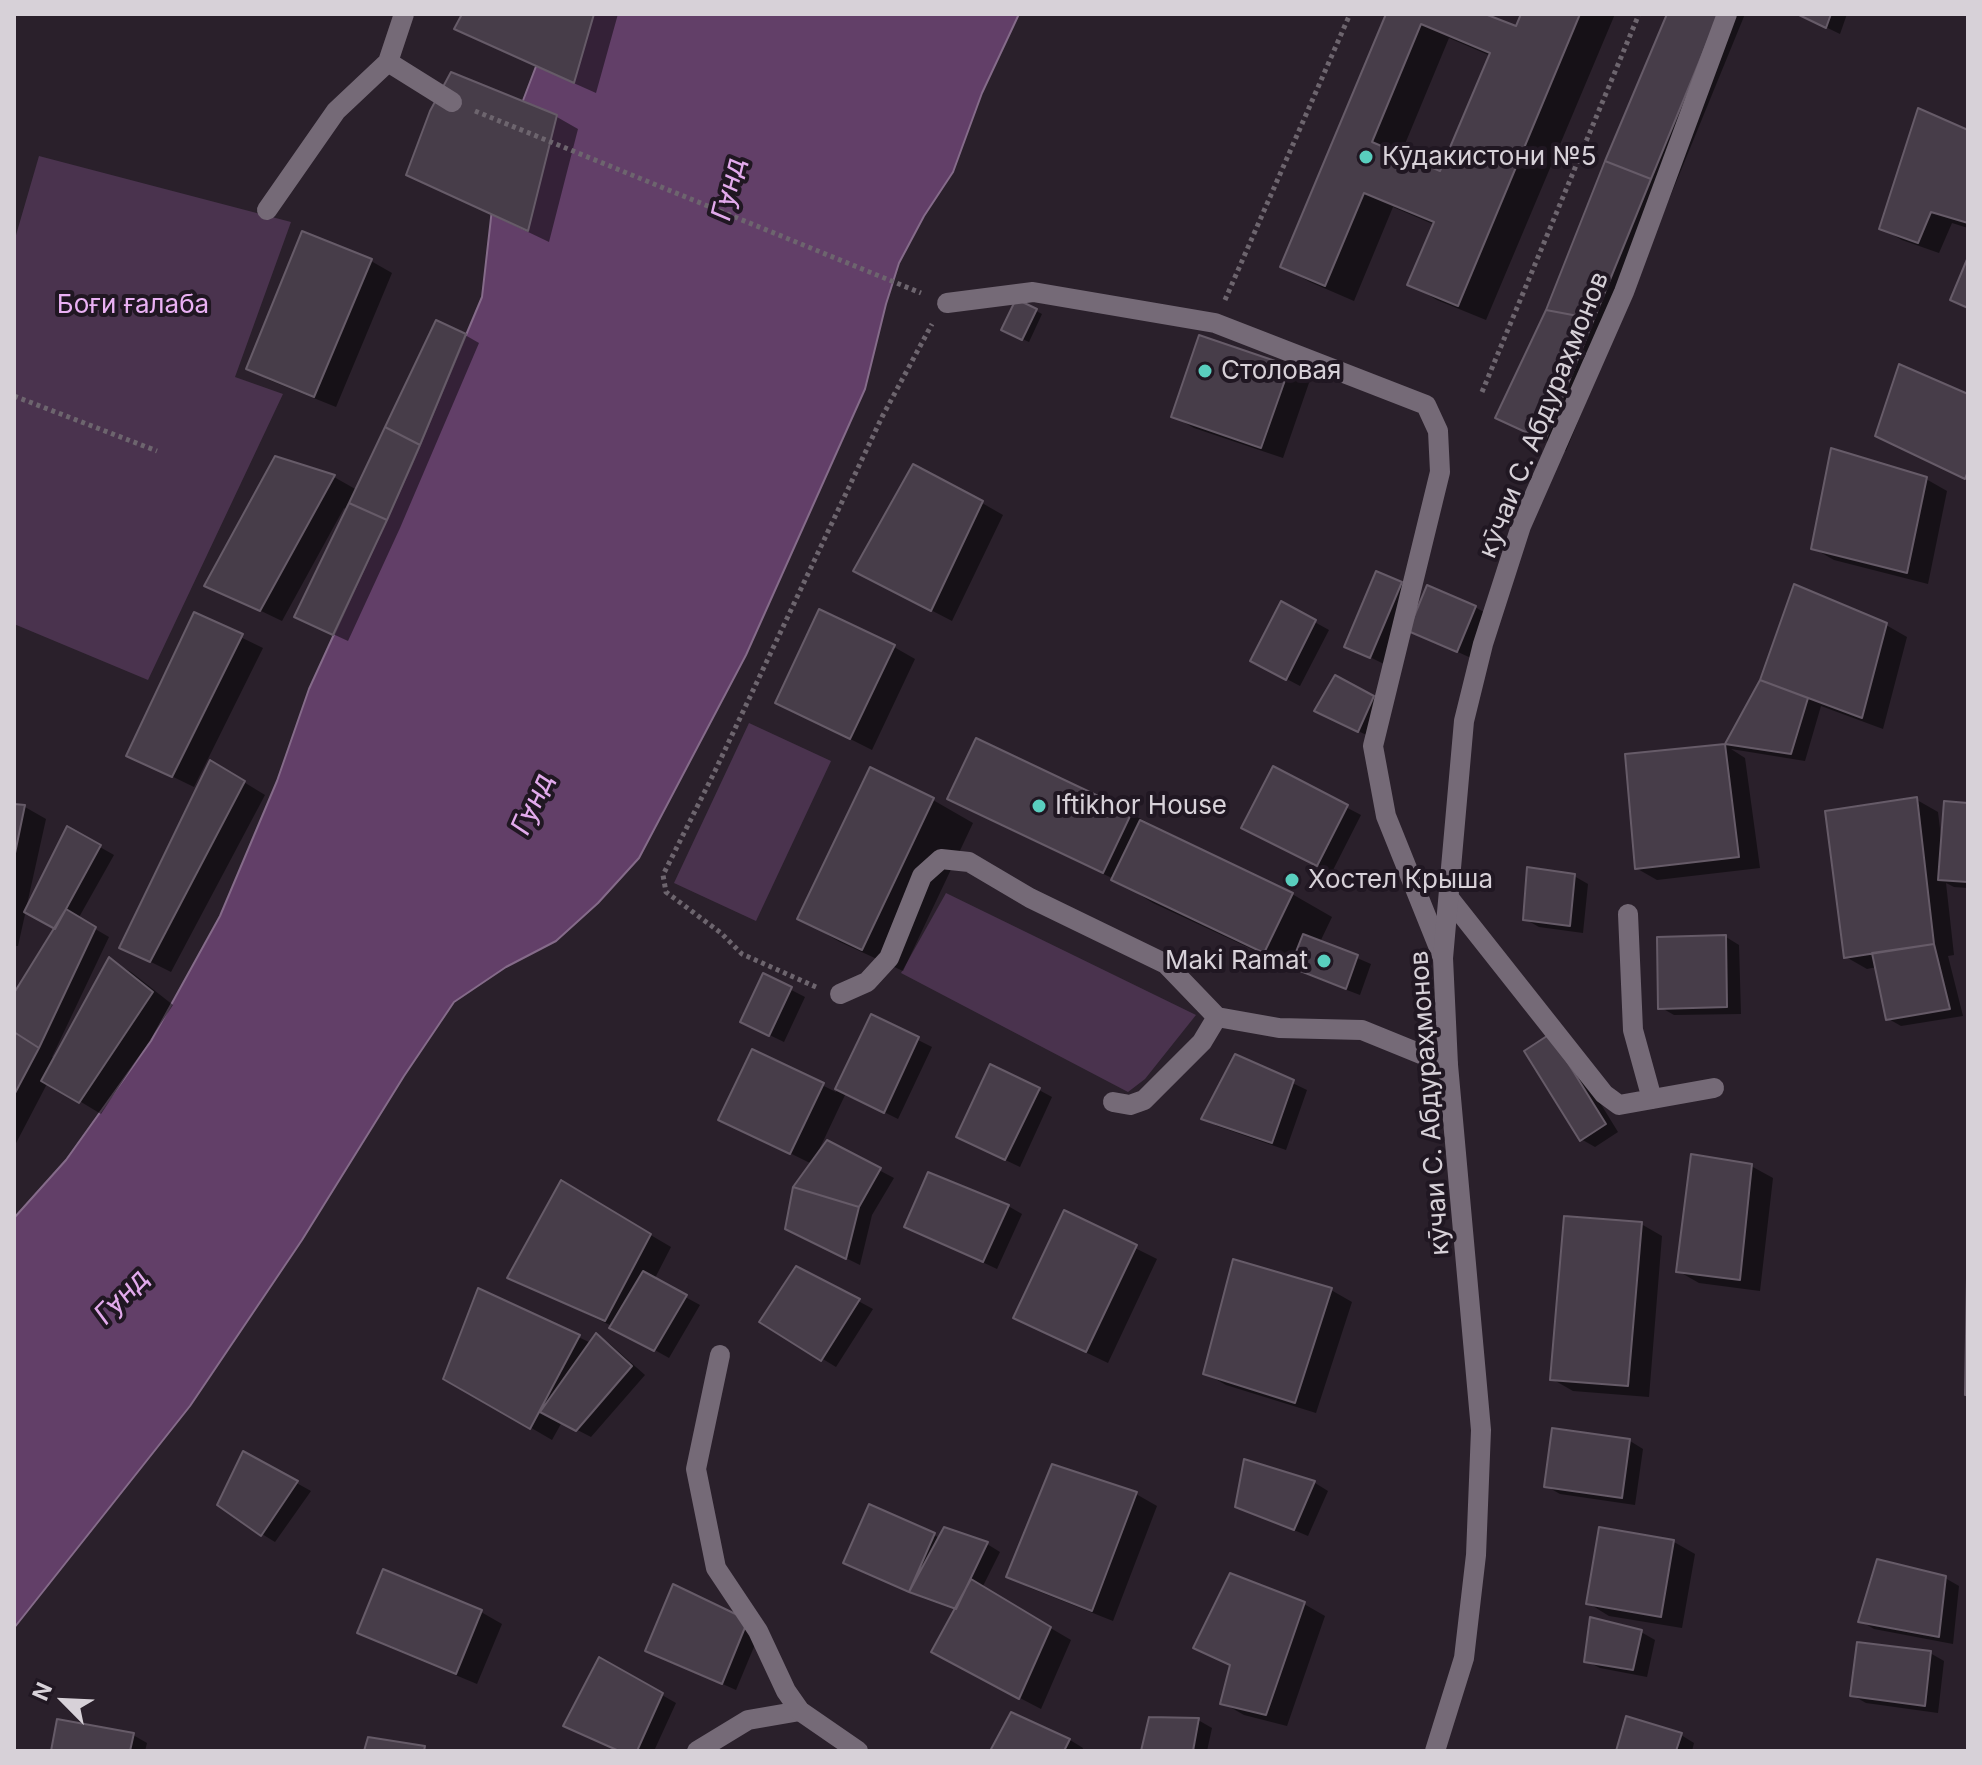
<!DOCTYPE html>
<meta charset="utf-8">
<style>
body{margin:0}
#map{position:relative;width:1982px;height:1765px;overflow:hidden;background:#2a202b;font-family:Inter,sans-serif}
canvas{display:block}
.frame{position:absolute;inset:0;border:16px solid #d7d1d8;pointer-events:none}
.north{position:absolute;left:24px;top:1661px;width:80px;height:80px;-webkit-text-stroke:6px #201722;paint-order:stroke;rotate:294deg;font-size:22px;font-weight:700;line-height:32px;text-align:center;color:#d7d1d8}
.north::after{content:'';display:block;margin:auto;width:28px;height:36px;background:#d7d1d8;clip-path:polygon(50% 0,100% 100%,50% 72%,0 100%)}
</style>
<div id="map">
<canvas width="1982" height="1765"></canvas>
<div class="frame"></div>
<div class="north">N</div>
</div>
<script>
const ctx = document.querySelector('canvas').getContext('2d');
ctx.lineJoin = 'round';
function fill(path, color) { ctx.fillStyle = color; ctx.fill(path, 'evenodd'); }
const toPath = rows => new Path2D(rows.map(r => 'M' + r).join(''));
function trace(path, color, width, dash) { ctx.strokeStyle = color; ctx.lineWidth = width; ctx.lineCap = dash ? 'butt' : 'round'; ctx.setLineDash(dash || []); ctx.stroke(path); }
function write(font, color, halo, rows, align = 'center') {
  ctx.font = font + ' Inter,sans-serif'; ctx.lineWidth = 8; ctx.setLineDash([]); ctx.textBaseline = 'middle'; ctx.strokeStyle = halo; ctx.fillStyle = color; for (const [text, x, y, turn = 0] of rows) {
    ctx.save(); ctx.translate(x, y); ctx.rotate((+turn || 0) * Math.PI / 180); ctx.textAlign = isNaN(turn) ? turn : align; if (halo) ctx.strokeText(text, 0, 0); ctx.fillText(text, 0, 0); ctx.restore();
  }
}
const green = toPath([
 [39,156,291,222,235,377,283,394,148,680,14,624,14,242],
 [749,723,831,761,756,921,674,883],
 [946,893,1196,1015,1145,1079,1128,1092,901,973]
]);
const water = toPath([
 [556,14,1019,14,982,93,953,172,924,216,899,263,886,304,865,389,746,655,639,858,598,903,556,941,506,967,454,1002,404,1076,302,1240,190,1406,14,1628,14,1218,66,1160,151,1041,220,916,277,781,309,689,411,466,482,297,492,209,519,111,556,14]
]);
const shadow = toPath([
 [464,14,618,14,596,93,477,40,457,28],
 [1388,14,1480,14,1517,29,1523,14,1615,14,1486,320,1437,300,1410,284,1435,225,1393,207,1354,301,1310,282,1282,266],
 [1449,38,1491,56,1442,174,1400,156],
 [1669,14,1745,14,1566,451,1498,417,1548,311],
 [1799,14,1847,14,1840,34],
 [452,74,557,117,578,129,549,242,409,175],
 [1968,132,1968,228,1952,223,1939,253,1902,240,1881,228],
 [371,261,392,273,336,407,269,380,248,368],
 [1017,301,1042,314,1029,342,1009,333],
 [465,335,479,343,400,528,348,641,296,617,347,510,344,508,282,621,207,585,276,459,334,477,357,490],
 [1289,368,1310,380,1283,458,1194,428,1173,416],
 [1926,479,1947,491,1928,584,1834,560,1813,548],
 [982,503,1003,515,952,621,877,582],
 [1401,584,1415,591,1384,664,1347,646],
 [1282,604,1329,630,1300,686,1266,668],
 [1475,607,1489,615,1471,658,1410,630],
 [195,615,263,648,194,787,128,755],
 [1886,625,1907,637,1883,729,1821,706,1805,761,1731,749,1745,758,1760,868,1657,880,1636,868,1627,755,1726,746,1761,683,1770,684,1763,680],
 [894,647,915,659,872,750,777,702],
 [1336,678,1387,706,1373,738,1330,718],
 [211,762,265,795,171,972,121,947],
 [1273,769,1361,815,1332,872,1257,835],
 [949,798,1131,814,1292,894,1332,917,1320,942,1371,964,1360,995,1305,974,1153,903,1114,879,977,814],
 [933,800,973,823,903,971,840,942,800,919],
 [1917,800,1938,812,1941,837,1968,805,1968,888,1954,887,1946,883,1954,955,1948,956,1963,1016,1901,1026,1887,1018,1877,967,1867,969,1846,957],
 [14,806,25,807,46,819,26,909,68,829,114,855,78,919,109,937,52,1057,55,1059,110,960,131,972,173,1005,101,1114,48,1082,14,1147,14,996,56,928,26,910,18,946,14,946],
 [1574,876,1588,884,1583,933,1539,927,1525,919],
 [1726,937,1739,945,1741,1014,1674,1015,1660,1007],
 [764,976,805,997,784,1042,757,1029],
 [872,1017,932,1047,898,1119,846,1093,818,1152,820,1153,827,1143,894,1178,872,1215,860,1265,801,1236,812,1164,721,1119,753,1051,836,1092],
 [1564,1044,1618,1132,1595,1147,1581,1139],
 [1236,1056,1307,1090,1286,1150,1217,1126,1203,1118],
 [1039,1090,1052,1097,1020,1167,972,1144],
 [1751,1166,1773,1178,1760,1291,1699,1283,1678,1271],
 [562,1183,671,1247,654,1280,700,1305,669,1358,612,1326,509,1277],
 [1008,1206,1022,1214,997,1269,906,1226],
 [1065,1213,1157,1259,1108,1363,1037,1329],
 [1641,1224,1662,1236,1649,1397,1573,1391,1552,1379],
 [1235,1262,1331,1290,1352,1302,1316,1413,1226,1385,1205,1373],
 [797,1268,873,1309,836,1367,762,1322],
 [479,1290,591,1343,596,1336,610,1344,645,1375,591,1437,562,1422,552,1440,446,1378],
 [1630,1441,1643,1449,1635,1505,1560,1494,1546,1486],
 [244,1454,311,1491,275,1542,262,1534],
 [1245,1462,1315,1483,1328,1491,1308,1536,1237,1506],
 [1136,1494,1157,1506,1113,1621,1030,1588,1009,1576],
 [870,1506,940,1538,987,1544,1000,1552,982,1588,1071,1640,1041,1709,955,1664,956,1610,925,1599,845,1562],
 [1601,1529,1674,1542,1695,1554,1682,1628,1609,1616,1588,1603],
 [1945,1578,1959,1586,1953,1644,1874,1629,1861,1621],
 [674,1586,761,1630,736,1690,647,1650],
 [1304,1604,1325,1616,1287,1726,1244,1715,1223,1703,1232,1667,1195,1647],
 [481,1612,502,1624,477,1684,381,1644,360,1632],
 [1641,1632,1655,1640,1647,1677,1600,1668,1587,1661],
 [1930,1653,1944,1661,1938,1713,1866,1703,1852,1695],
 [600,1660,676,1703,654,1751,619,1751],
 [1012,1715,1070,1740,1083,1748,1082,1751,992,1751],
 [1198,1720,1212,1728,1207,1751,1143,1751],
 [133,1735,147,1743,145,1751,53,1751],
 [1681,1735,1694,1743,1692,1751,1618,1751]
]);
const building = toPath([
 [462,14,594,14,574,83,454,29,462,14],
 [1386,14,1485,14,1516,26,1521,14,1580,14,1458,306,1407,285,1434,222,1364,193,1325,286,1280,267,1386,14],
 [1421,24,1490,53,1440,171,1372,142,1421,24],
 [1667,14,1719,14,1651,179,1605,161,1667,14],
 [1797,14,1831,14,1826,28,1797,14],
 [451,72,557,115,528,231,406,175,430,111,451,72],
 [1918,108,1968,130,1968,223,1931,212,1918,243,1879,229,1918,108],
 [1605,161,1651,179,1594,319,1546,310,1605,161],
 [302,231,372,259,314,397,246,369,302,231],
 [1968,257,1968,308,1950,300,1968,257],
 [1016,299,1037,309,1022,340,1001,330,1016,299],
 [1546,310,1594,319,1545,441,1495,418,1546,310],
 [436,320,466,334,420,445,385,427,436,320],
 [1199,335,1290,366,1261,448,1171,417,1199,335],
 [1899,364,1968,394,1968,471,1965,479,1875,436,1899,364],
 [385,427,420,445,387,520,349,503,385,427],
 [1831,448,1927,477,1907,573,1811,549,1831,448],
 [275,456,335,475,260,611,204,586,275,456],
 [913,464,983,501,931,611,853,571,913,464],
 [349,503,387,520,333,635,294,617,349,503],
 [1376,571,1402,582,1370,658,1344,647,1376,571],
 [1794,584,1887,623,1862,718,1760,680,1794,584],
 [1427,585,1476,606,1457,652,1408,631,1427,585],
 [1281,601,1316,620,1286,680,1250,661,1281,601],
 [819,609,895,645,850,739,775,703,819,609],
 [194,612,243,634,172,777,126,756,194,612],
 [1335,675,1374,696,1358,732,1314,711,1335,675],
 [1760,680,1808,698,1791,754,1725,744,1760,680],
 [976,738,1132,812,1103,873,947,799,976,738],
 [1725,744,1739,857,1635,869,1625,754,1725,744],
 [210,760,245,781,150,962,119,948,210,760],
 [1273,766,1348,805,1317,866,1241,828,1273,766],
 [870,767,934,798,862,950,797,919,870,767],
 [1917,797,1934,944,1844,958,1825,811,1917,797],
 [1944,801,1968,803,1968,882,1938,880,1944,801],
 [14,804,25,805,14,858,14,804],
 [1140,820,1293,893,1264,953,1111,880,1140,820],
 [67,826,101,845,55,929,24,912,67,826],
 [1527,867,1575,874,1570,926,1523,920,1527,867],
 [66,909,96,927,39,1048,14,1032,14,993,66,909],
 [1303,934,1358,955,1346,989,1290,967,1303,934],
 [1726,935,1727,1007,1658,1009,1657,937,1726,935],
 [1934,944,1950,1009,1886,1020,1872,953,1934,944],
 [109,957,153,992,79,1103,41,1081,109,957],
 [763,973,792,987,769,1036,740,1022,763,973],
 [871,1014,919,1037,884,1113,835,1089,871,1014],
 [14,1032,39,1048,14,1095,14,1032],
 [1550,1034,1606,1124,1580,1141,1524,1051,1550,1034],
 [752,1049,824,1083,790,1154,718,1120,752,1049],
 [1235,1054,1294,1080,1272,1143,1201,1119,1235,1054],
 [990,1064,1040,1088,1005,1160,956,1137,990,1064],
 [827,1140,881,1168,859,1207,793,1187,827,1140],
 [1691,1154,1752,1164,1740,1280,1676,1272,1691,1154],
 [928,1172,1009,1205,983,1262,904,1227,928,1172],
 [561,1180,651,1234,605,1321,507,1278,561,1180],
 [793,1187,859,1207,846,1259,785,1229,793,1187],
 [1064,1210,1137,1245,1086,1352,1013,1318,1064,1210],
 [1564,1216,1642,1222,1628,1386,1550,1380,1564,1216],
 [1968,1219,1968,1395,1965,1395,1968,1219],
 [1233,1259,1332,1288,1295,1403,1203,1374,1233,1259],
 [796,1266,860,1299,821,1361,759,1322,796,1266],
 [643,1271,687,1295,654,1351,609,1328,643,1271],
 [478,1288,580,1335,530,1429,443,1379,478,1288],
 [596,1333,632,1366,576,1431,540,1412,596,1333],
 [1552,1428,1630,1439,1622,1498,1544,1487,1552,1428],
 [243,1451,298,1481,261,1536,217,1505,243,1451],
 [1244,1459,1315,1481,1294,1530,1235,1507,1244,1459],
 [1052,1464,1137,1492,1092,1611,1006,1577,1052,1464],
 [869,1504,935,1533,909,1592,843,1563,869,1504],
 [944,1527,988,1542,956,1609,909,1592,944,1527],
 [1599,1527,1674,1540,1661,1617,1586,1604,1599,1527],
 [1877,1559,1946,1576,1939,1637,1858,1622,1877,1559],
 [383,1569,482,1610,456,1674,357,1633,383,1569],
 [1230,1573,1305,1602,1266,1715,1220,1704,1230,1665,1193,1648,1230,1573],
 [971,1579,1051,1627,1019,1699,931,1652,971,1579],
 [673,1584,748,1620,722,1684,645,1651,673,1584],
 [1590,1617,1642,1630,1633,1670,1584,1662,1590,1617],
 [1857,1642,1931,1651,1925,1706,1850,1696,1857,1642],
 [599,1657,663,1693,637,1751,619,1751,563,1726,599,1657],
 [1011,1712,1070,1739,1064,1751,990,1751,1011,1712],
 [1626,1716,1682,1733,1676,1751,1616,1751,1626,1716],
 [1149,1717,1199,1718,1193,1751,1141,1751,1149,1717],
 [57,1719,134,1733,130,1751,51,1751,57,1719],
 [368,1737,425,1746,424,1751,364,1751,368,1737]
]);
const path = toPath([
 [475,111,921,293],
 [1225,300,1350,14],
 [1482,392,1639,14],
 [14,396,157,451],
 [816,987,742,954,721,933,666,892,663,875,715,771,882,417,932,324]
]);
const service = toPath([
 [404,14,388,62,452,102],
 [267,210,336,111,388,62],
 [697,1751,748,1720,800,1711]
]);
const minor = toPath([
 [947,303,1033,292,1215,323,1426,405,1438,431,1440,472,1373,746,1386,816,1443,958],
 [1449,898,1604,1094,1619,1105,1714,1088],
 [1628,914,1633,1030,1652,1099],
 [840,994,867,982,889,958,922,876,941,859,969,862,1030,898,1166,964,1217,1017],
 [1113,1102,1130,1105,1144,1100,1202,1042,1217,1017,1279,1028,1362,1030,1448,1065],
 [720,1355,696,1469,716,1568,758,1631,786,1691,800,1711,858,1751]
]);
const tertiary = toPath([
 [1435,1751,1464,1658,1476,1555,1481,1430,1448,1065,1443,958,1464,721,1483,644,1521,526,1624,292,1727,14]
]);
const markers = [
 [1366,157,8,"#59cebe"],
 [1205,371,8,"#59cebe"],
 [1039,806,8,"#59cebe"],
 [1292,880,8,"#59cebe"],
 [1324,961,8,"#59cebe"]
];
const poiNames = [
 ["Кӯдакистони №5",1382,157],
 ["Столовая",1221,371],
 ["Iftikhor House",1055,806],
 ["Хостел Крыша",1308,880],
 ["Maki Ramat",1308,961,"right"]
];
const parkNames = [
 ["Боғи ғалаба",133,305]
];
const streetNames = [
 ["кӯчаи С. Абдураҳмонов",1544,415,-68],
 ["кӯчаи С. Абдураҳмонов",1430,1103,-94]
];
const waterNames = [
 ["Ғунд",729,189,-76],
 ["Ғунд",533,804,-66],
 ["Ғунд",122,1297,-46]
];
fill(green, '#4a334e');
fill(water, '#623f68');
trace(water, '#856b8a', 2);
fill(shadow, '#0007');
fill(building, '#473d49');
trace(building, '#665b68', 2);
trace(path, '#6d656e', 5, [4, 4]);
trace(service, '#756a77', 20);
trace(minor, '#756a77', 20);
trace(tertiary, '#756a77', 20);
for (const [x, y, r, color] of markers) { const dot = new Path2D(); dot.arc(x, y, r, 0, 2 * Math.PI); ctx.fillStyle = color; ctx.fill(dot); trace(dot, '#201722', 3); }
write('26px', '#d7d1d8', '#201722', poiNames, 'left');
write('26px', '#eab1f4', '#201722', parkNames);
write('26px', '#d7d1d8', '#201722', streetNames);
write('italic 28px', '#e2aaec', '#201722', waterNames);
</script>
